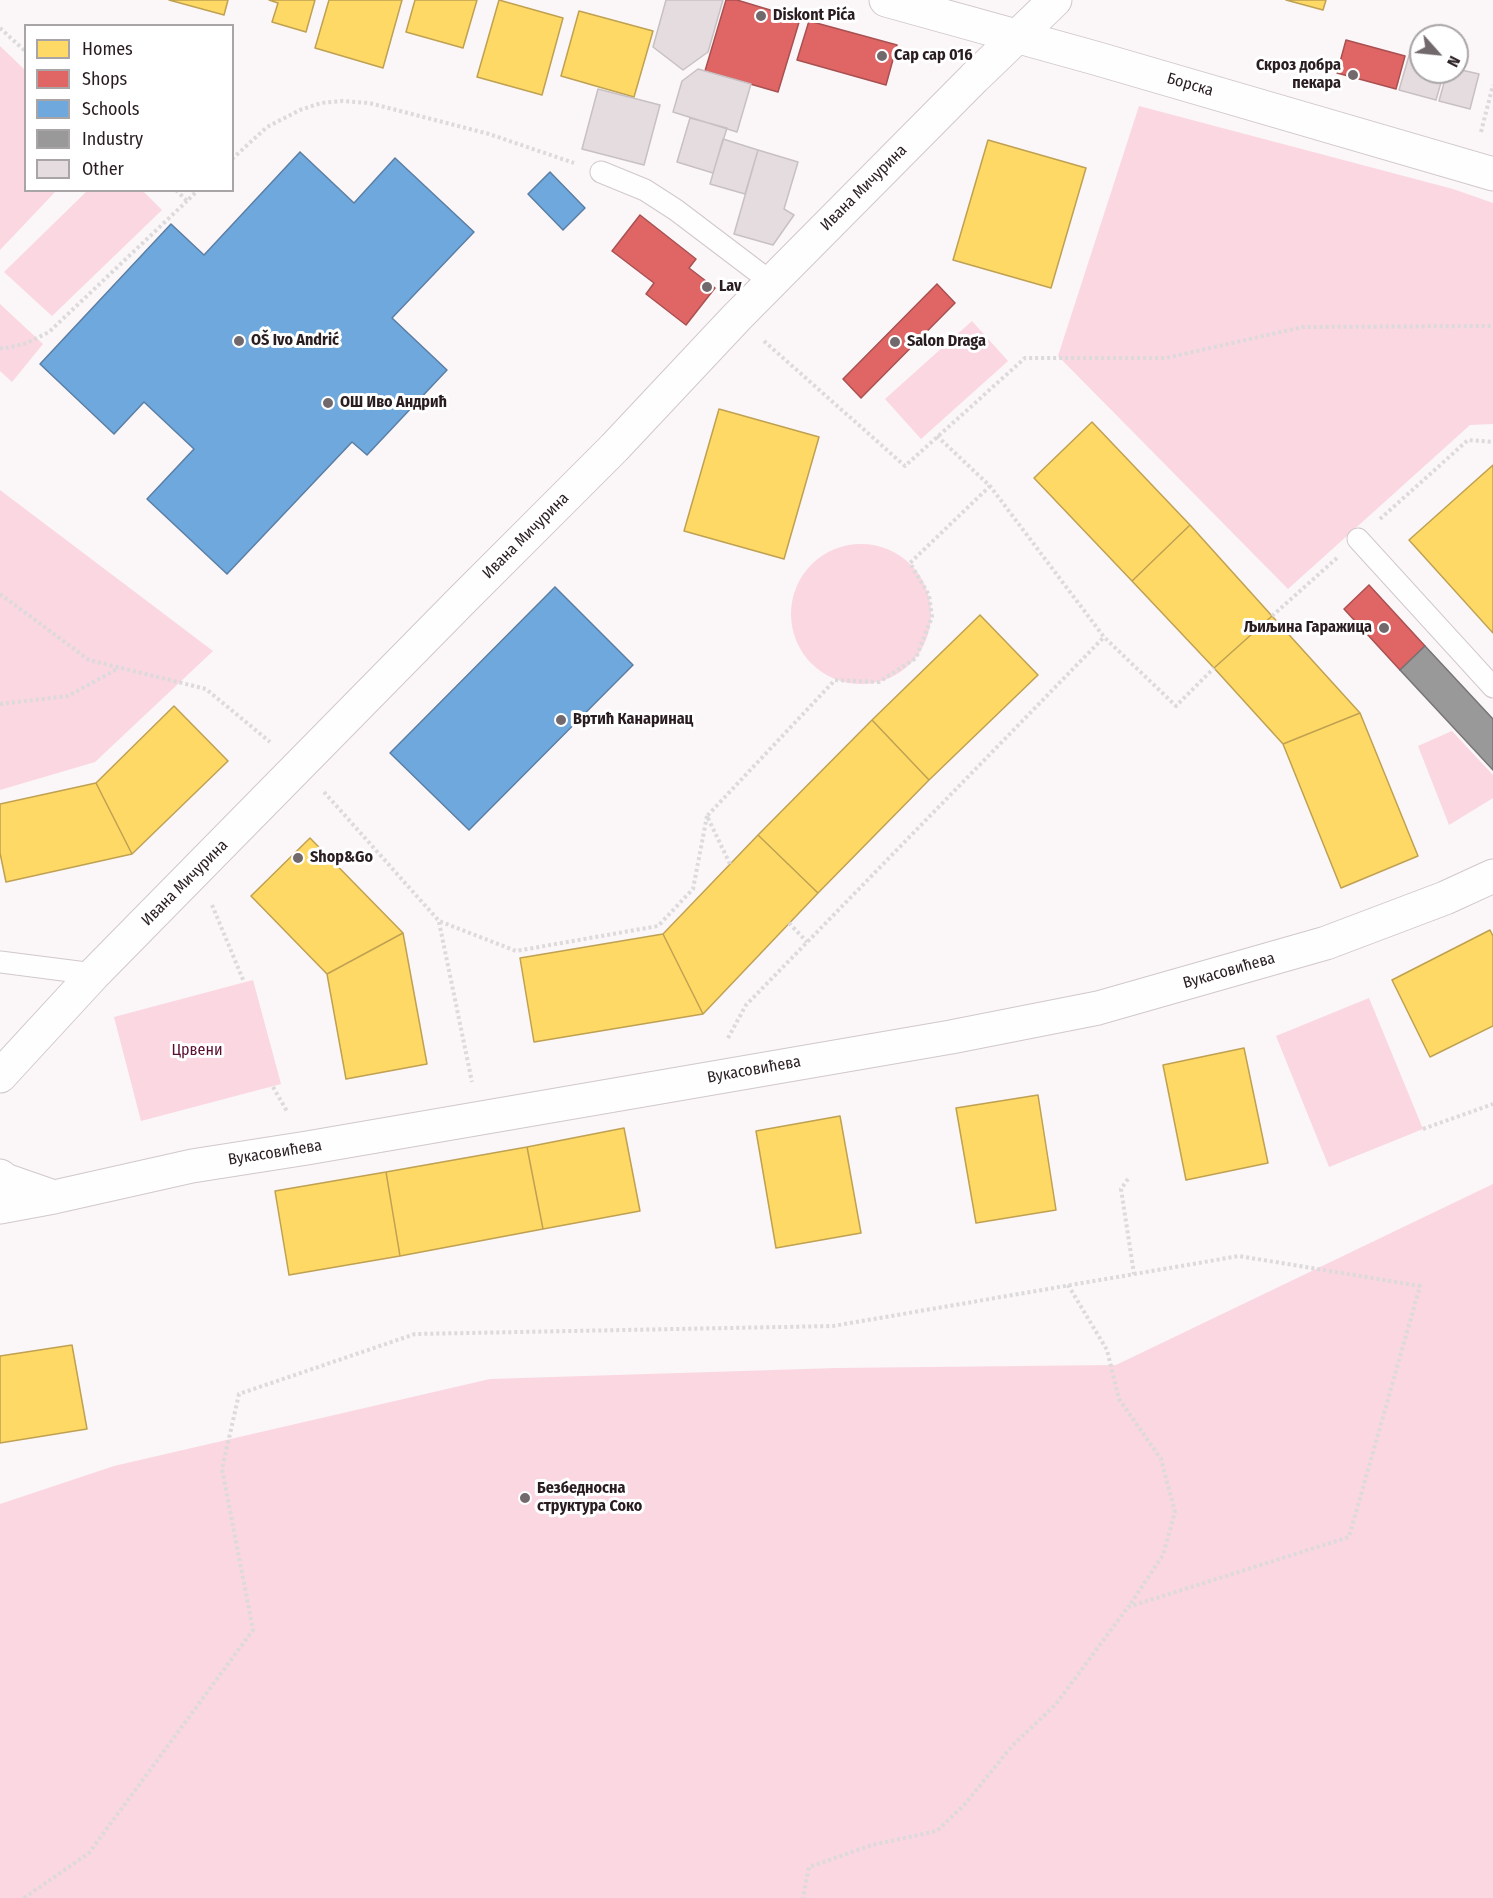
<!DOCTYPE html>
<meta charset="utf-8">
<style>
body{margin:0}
#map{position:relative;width:1493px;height:1898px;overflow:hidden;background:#fbf6f8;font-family:"Fira Sans Condensed",sans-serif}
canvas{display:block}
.legend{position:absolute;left:24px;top:24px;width:210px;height:168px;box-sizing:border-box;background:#fff;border:2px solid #a9a5a6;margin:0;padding:8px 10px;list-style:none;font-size:18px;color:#291d20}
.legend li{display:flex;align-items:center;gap:12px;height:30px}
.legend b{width:30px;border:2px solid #a9a5a6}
.north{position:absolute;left:1409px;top:24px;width:60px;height:60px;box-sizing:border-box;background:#fff;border:2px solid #a9a5a6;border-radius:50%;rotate:117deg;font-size:16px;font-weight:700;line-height:24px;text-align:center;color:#291d20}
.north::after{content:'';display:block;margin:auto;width:21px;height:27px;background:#72696c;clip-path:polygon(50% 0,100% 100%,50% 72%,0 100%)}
</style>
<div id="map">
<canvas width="1493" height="1898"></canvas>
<ul class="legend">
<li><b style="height:16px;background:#ffd966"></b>Homes</li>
<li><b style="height:16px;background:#e06666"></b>Shops</li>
<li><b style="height:16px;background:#6fa8dc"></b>Schools</li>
<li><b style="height:16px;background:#999"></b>Industry</li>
<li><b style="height:16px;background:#e5dcdf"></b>Other</li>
</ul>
<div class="north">N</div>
</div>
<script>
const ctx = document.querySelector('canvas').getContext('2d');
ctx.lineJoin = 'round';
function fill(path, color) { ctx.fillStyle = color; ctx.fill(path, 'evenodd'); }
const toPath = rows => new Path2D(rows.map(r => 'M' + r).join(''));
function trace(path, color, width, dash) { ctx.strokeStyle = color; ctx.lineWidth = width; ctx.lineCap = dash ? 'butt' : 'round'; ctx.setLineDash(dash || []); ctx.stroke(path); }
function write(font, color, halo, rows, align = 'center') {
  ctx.font = font + ' "Fira Sans Condensed",sans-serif'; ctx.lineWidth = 6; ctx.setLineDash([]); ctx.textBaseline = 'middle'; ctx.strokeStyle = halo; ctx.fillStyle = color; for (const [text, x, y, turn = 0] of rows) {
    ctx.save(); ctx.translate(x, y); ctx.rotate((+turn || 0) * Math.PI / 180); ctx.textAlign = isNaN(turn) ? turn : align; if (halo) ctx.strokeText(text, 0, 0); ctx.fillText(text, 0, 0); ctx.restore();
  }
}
const green = toPath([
 [0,46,25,70,26,190,56,191,0,250],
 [1139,106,1453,189,1493,203,1493,424,1470,425,1288,589,1058,356],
 [87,191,143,191,162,210,52,316,4,272],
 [0,304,43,344,12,382,0,371],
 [972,321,1008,361,921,439,885,399],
 [0,490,213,651,95,762,0,790],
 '791 614a70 70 0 1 1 140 0a70 70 0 1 1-140 0Z',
 [1452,731,1493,775,1493,798,1449,825,1418,746],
 [253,980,281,1084,141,1121,114,1017],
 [1369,998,1423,1129,1329,1167,1276,1036],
 [1493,1184,1493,1898,0,1898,0,1504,114,1466,490,1379,837,1368,1116,1365]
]);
const homes = toPath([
 [169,0,228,0,224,15,169,0],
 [269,0,315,0,306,32,272,22,278,3,269,0],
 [329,0,402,0,383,68,315,48,329,0],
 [415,0,477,0,463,48,406,32,415,0],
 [499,0,563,18,542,95,477,77,499,0],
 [1286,0,1326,0,1323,10,1286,0],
 [579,11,653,31,634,97,561,76,579,11],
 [988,140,1086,168,1051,288,953,260,988,140],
 [719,409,819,437,784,559,684,531,719,409],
 [1092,422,1190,525,1132,581,1034,478,1092,422],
 [1493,465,1493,633,1409,540,1493,465],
 [1190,525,1272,616,1214,668,1132,581,1190,525],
 [980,615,1038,675,929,780,872,720,980,615],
 [1272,616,1360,713,1283,744,1214,668,1272,616],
 [174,706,228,761,132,854,96,783,174,706],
 [1360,713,1418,856,1341,888,1283,744,1360,713],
 [872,720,929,780,818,893,758,835,872,720],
 [96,783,132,854,6,882,0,853,0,804,96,783],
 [758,835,818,893,703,1014,663,934,758,835],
 [310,838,403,933,327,974,251,896,310,838],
 [1490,930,1493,936,1493,1026,1430,1057,1392,980,1490,930],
 [403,933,427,1064,346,1079,327,974,403,933],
 [663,934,703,1014,534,1042,520,958,663,934],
 [1244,1048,1268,1163,1186,1180,1163,1065,1244,1048],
 [1038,1095,1056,1210,976,1223,956,1108,1038,1095],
 [840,1116,861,1233,776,1248,756,1131,840,1116],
 [624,1128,640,1211,543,1229,527,1147,624,1128],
 [527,1147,543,1229,400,1256,386,1172,527,1147],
 [386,1172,400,1256,289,1275,275,1191,386,1172],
 [72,1345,87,1429,0,1443,0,1356,72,1345]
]);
const shops = toPath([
 [726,0,737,0,800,19,778,92,705,71,726,0],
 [809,21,897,45,886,85,797,60,809,21],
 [1346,40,1405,56,1396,89,1337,73,1346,40],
 [640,215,696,259,689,268,715,288,686,325,646,294,654,283,612,251,640,215],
 [937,284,955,303,861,398,843,379,937,284],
 [1369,585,1425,646,1400,670,1344,609,1369,585]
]);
const schools = toPath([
 [300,152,354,203,395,158,474,232,392,318,447,370,367,455,352,442,227,574,147,499,194,449,144,402,114,434,40,364,171,224,204,255,300,152],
 [550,172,585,208,563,230,528,194,550,172],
 [555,587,633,665,469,830,390,753,555,587]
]);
const industry = toPath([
 [1425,646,1493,719,1493,770,1400,670,1425,646]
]);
const building = toPath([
 [666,0,723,0,708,52,683,70,653,47,666,0],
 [1413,42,1421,44,1421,72,1444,72,1436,100,1399,90,1413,42],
 [698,69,751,84,737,132,673,112,682,81,698,69],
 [1457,69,1479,74,1470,109,1439,101,1447,72,1457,72,1457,69],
 [598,89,660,105,644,165,582,149,598,89],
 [690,118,727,128,713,173,677,162,690,118],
 [723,139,758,150,745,194,710,184,723,139],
 [758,150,798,162,784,209,794,215,773,245,734,234,758,150]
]);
const path = toPath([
 [0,28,26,52],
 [1481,132,1493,85],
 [232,159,267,127,300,110,321,103,342,101,369,103,489,134,574,163],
 [176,190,187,201,198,190],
 [764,341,905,466,1025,358,1166,358,1303,327,1493,326],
 [0,348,3,349,27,343,49,332,187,201],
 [937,436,990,486,1104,637,1176,706,1214,668],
 [1380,519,1468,440,1493,442],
 [0,594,89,660,206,689,270,742],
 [1272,616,1337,558],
 [0,704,68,696,119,668],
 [324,792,439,921,516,951,658,926,693,889,707,816],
 [730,864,707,816,835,680,879,682,916,658,932,617,929,595,910,563,990,486],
 [212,905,244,982],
 [439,922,472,1082],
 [789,923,807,942],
 [728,1038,746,1005,1104,637],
 [273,1087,288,1113],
 [1423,1129,1493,1104],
 [1128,1179,1121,1189,1134,1274],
 [1068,1285,1107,1350,1119,1399,1161,1459,1175,1512,1163,1555,1129,1606],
 [24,1898,89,1853,253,1630,222,1469,239,1394,415,1334,833,1326,1239,1256,1420,1286,1349,1537,1128,1607,1056,1704,1012,1746,965,1804,937,1831,872,1845,809,1867,803,1898]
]);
const service = toPath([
 [601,172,645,190,676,210,771,282],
 [1358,539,1493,687],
 [0,962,94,974]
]);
const minor = toPath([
 [0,1076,94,974,462,600,614,448,737,317,974,78,1055,0],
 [0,1176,5,1180,51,1196],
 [0,1207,54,1197,192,1166,307,1148,951,1037,1098,1008,1326,943,1445,898,1493,876]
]);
const secondary = toPath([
 [886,0,1095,58,1493,174]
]);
const markers = [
 [761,16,6,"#72696c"],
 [882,56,6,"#72696c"],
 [1353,75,6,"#72696c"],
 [707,287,6,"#72696c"],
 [239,341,6,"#72696c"],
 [895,342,6,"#72696c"],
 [328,403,6,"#72696c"],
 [1384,628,6,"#72696c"],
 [561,720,6,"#72696c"],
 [298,858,6,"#72696c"],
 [525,1498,6,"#72696c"]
];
const poiNames = [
 ["Diskont Pića",773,16],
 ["Cap cap 016",894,56],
 ["Скроз добра",1341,66,"right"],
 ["пекара",1341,84,"right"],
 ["Lav",719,287],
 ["OŠ Ivo Andrić",251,341],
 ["Salon Draga",907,342],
 ["ОШ Иво Андрић",340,403],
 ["Љиљина Гаражица",1372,628,"right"],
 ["Вртић Канаринац",573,720],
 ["Shop&Go",310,858],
 ["Безбедносна",537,1489],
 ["структура Соко",537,1507]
];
const streetNames = [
 ["Борска",1190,85,16],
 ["Ивана Мичурина",864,188,-45],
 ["Ивана Мичурина",526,536,-45],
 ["Ивана Мичурина",185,883,-45],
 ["Вукасовићева",1229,971,-16],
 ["Вукасовићева",754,1070,-10],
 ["Вукасовићева",275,1153,-9]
];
const parkNames = [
 ["Црвени",197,1051]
];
fill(green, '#fad7e1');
fill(homes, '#ffd966');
trace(homes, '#bfa151', 1.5);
fill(shops, '#e06666');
trace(shops, '#a95051', 1.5);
fill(schools, '#6fa8dc');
trace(schools, '#5a7ea4', 1.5);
fill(industry, '#999');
trace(industry, '#777475', 1.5);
fill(building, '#e5dcdf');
trace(building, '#c8c0c3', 1.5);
trace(service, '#d1c8cb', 23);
trace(minor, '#d1c8cb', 35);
trace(secondary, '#d1c8cb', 35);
trace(path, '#dcdadb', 4, [3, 3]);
trace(service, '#fefefe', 21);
trace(minor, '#fefefe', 33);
trace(secondary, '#fefefe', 33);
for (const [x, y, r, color] of markers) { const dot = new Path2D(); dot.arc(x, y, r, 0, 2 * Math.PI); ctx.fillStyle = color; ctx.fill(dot); trace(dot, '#fff', 2); }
write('bold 16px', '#291d20', '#fff', poiNames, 'left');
write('16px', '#291d20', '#fff', streetNames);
write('16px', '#58102f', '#fff', parkNames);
</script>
